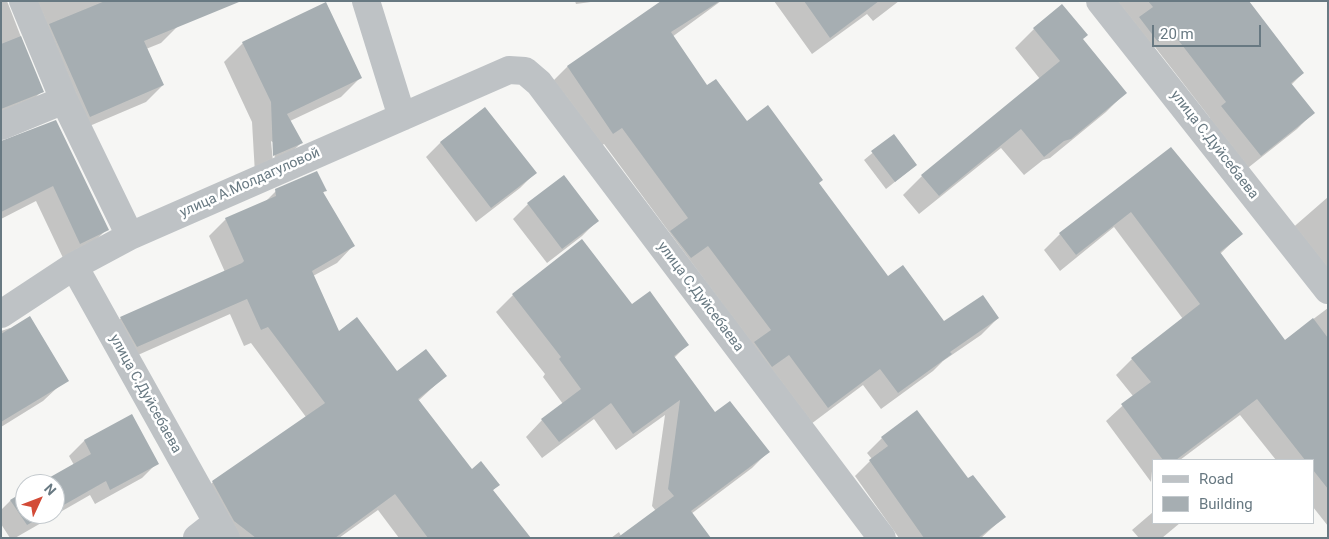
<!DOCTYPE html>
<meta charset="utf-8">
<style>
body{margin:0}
#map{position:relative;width:1329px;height:539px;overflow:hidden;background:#f6f6f4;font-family:Roboto,sans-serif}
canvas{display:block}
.frame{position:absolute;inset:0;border:2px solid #687982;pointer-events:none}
.legend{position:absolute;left:1152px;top:459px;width:162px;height:65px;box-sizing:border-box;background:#fff;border:1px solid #c3c9cd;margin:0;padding:6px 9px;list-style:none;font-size:15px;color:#687982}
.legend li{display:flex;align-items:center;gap:10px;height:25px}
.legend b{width:25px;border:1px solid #c3c9cd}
.north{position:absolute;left:15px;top:474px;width:50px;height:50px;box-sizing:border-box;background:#fff;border:1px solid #c3c9cd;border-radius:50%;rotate:47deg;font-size:14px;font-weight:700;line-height:20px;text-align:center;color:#687982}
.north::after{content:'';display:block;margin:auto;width:18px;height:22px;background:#d34b37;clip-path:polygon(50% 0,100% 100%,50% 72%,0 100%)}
.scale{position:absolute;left:1152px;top:25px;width:109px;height:22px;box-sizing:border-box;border:2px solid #687982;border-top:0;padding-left:6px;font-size:15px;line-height:18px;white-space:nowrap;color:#687982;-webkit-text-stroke:4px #fff;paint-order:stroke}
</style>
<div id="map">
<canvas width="1329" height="539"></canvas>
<div class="frame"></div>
<ul class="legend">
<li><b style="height:6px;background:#bec2c5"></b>Road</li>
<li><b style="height:14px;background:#a6aeb2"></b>Building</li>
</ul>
<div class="north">N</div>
<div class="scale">20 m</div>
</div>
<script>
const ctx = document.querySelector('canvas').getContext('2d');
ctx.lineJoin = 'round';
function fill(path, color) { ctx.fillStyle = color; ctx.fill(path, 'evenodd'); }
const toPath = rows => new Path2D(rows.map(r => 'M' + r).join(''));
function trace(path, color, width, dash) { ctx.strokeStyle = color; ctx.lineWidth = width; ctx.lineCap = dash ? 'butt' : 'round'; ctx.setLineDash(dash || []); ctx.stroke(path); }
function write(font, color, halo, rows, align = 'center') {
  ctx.font = font + ' Roboto,sans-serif'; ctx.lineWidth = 5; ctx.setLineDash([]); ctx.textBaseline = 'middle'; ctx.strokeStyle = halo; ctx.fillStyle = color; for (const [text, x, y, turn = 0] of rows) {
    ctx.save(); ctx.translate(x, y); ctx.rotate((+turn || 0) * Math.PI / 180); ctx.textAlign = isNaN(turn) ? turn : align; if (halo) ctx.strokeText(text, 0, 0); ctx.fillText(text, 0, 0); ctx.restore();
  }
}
const shadow = toPath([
 [1,1,169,1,178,26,161,43,146,49,163,85,146,102,73,133,15,5,7,1,42,91,25,108,1,118],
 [575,1,598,1,576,4],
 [663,1,721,1,672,37,707,87,818,183,887,278,944,323,998,318,981,335,943,361,933,371,881,409,863,385,811,424,604,144,595,150,550,84,567,67],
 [774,1,899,1,873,21,867,14,812,54],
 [1115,1,1235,1,1303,73,1291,85,1313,113,1297,129,1244,171,1206,123,1210,118,1155,47,1141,57],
 [1034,29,1081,39,1125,93,1106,112,1050,158,1043,160,1024,175,1001,148,919,214,903,195,922,176,1040,79,1015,48],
 [243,43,360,78,341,97,290,121,301,143,282,162,255,174,252,122,224,62],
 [271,141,274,143,275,162,273,162],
 [894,135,916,165,886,189,864,160],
 [1,142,107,229,90,246,64,260,36,201,1,219],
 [441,142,535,173,520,188,476,222,426,157],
 [1171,148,1241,234,1220,254,1284,341,1328,308,1328,526,1313,507,1313,460,1276,460,1240,415,1180,460,1153,460,1151,482,1106,421,1133,396,1116,375,1132,359,1183,319,1114,227,1060,271,1044,250,1060,234],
 [325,190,323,193,353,246,337,263,313,276,338,333,397,372,445,376,418,401,471,471,498,485,492,491,530,538,399,538,378,510,339,538,218,538,196,499,213,482,306,417,251,343,244,346,230,314,120,363,105,335,121,318,225,272,209,236,226,219,265,202,276,191],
 [1328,197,1328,278,1289,231],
 [528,204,597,221,582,236,547,263,513,219],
 [582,241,632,306,687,345,674,358,715,414,768,452,752,468,691,514,678,538,611,538,619,532,621,536,656,511,652,506,665,415,616,450,594,419,542,458,526,437,542,420,563,404,543,377,545,374,496,312,513,295],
 [10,328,58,387,43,401,1,427,1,331],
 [132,415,157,463,142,478,95,504,90,495,15,538,10,538,1,524,1,510,10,501,25,493,25,514,55,514,55,484,40,484,74,465,69,456,84,441],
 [882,438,1004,517,981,538,899,538,855,476,872,459,867,453],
 [1153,512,1153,523,1180,523,1162,538,1139,538,1132,530]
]);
const building = toPath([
 [105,1,238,1,239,2,144,41,164,85,90,117,49,24],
 [661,1,720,1,671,32,707,85,716,79,747,121,768,105,823,180,819,183,888,276,903,265,944,321,983,295,999,318,950,352,952,354,898,393,880,369,828,408,789,355,772,367,754,342,771,330,708,246,691,258,670,231,688,218,622,128,613,134,567,66],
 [804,1,879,1,830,38],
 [1148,1,1249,1,1304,73,1291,83,1315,113,1261,156,1221,106,1226,102,1172,32,1158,42,1139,17,1153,7],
 [326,2,362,78,287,114,303,143,273,156,271,102,242,42],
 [1062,4,1088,35,1083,39,1127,93,1071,139,1064,141,1044,157,1021,129,939,196,921,175,1060,61,1033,28],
 [21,36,44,92,1,109,1,44],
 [485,107,537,173,491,208,440,142],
 [56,120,109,230,80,244,53,186,1,212,1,141],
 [894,134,917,165,895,182,871,151],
 [1171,147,1243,234,1220,252,1285,340,1313,318,1328,338,1328,489,1313,470,1313,460,1305,460,1257,399,1176,460,1163,460,1121,404,1151,382,1131,358,1200,304,1131,212,1076,255,1059,233],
 [317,171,327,191,323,192,355,246,312,271,339,331,357,317,397,371,426,349,447,376,418,399,472,469,481,461,500,485,493,490,531,538,428,538,395,494,335,538,256,538,234,521,212,481,325,403,268,327,261,330,247,299,137,347,120,317,242,263,244,261,225,218,276,196,275,189],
 [564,175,599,221,562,249,527,203],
 [582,239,632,304,650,291,689,345,674,356,715,412,730,401,770,452,691,511,711,538,617,538,674,496,668,489,680,400,633,434,611,403,559,442,541,419,581,389,559,359,561,357,512,294],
 [30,316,69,381,1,422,1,334],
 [917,410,968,478,973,475,1006,517,978,538,924,538,869,460,888,446,881,437],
 [132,414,159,464,110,490,106,481,55,510,55,484,38,484,91,454,84,440],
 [25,491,25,514,47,514,27,525,10,500]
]);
const street = toPath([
 [23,1,64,100,130,236],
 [366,1,402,117],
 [1100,1,1328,290],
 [1,126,64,100],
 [74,266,226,538],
 [1,314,74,266,130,236,509,70,525,71,539,83,882,538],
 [197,538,216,523]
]);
const streetNames = [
 ["улица С.Дуйсебаева",1214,145,52],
 ["улица А.Молдагуловой",250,183,-24],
 ["улица С.Дуйсебаева",700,297,53],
 ["улица С.Дуйсебаева",145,394,61]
];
fill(shadow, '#0003');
fill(building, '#a6aeb2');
trace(street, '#bec2c5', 28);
write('14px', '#687982', '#fff', streetNames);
</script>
